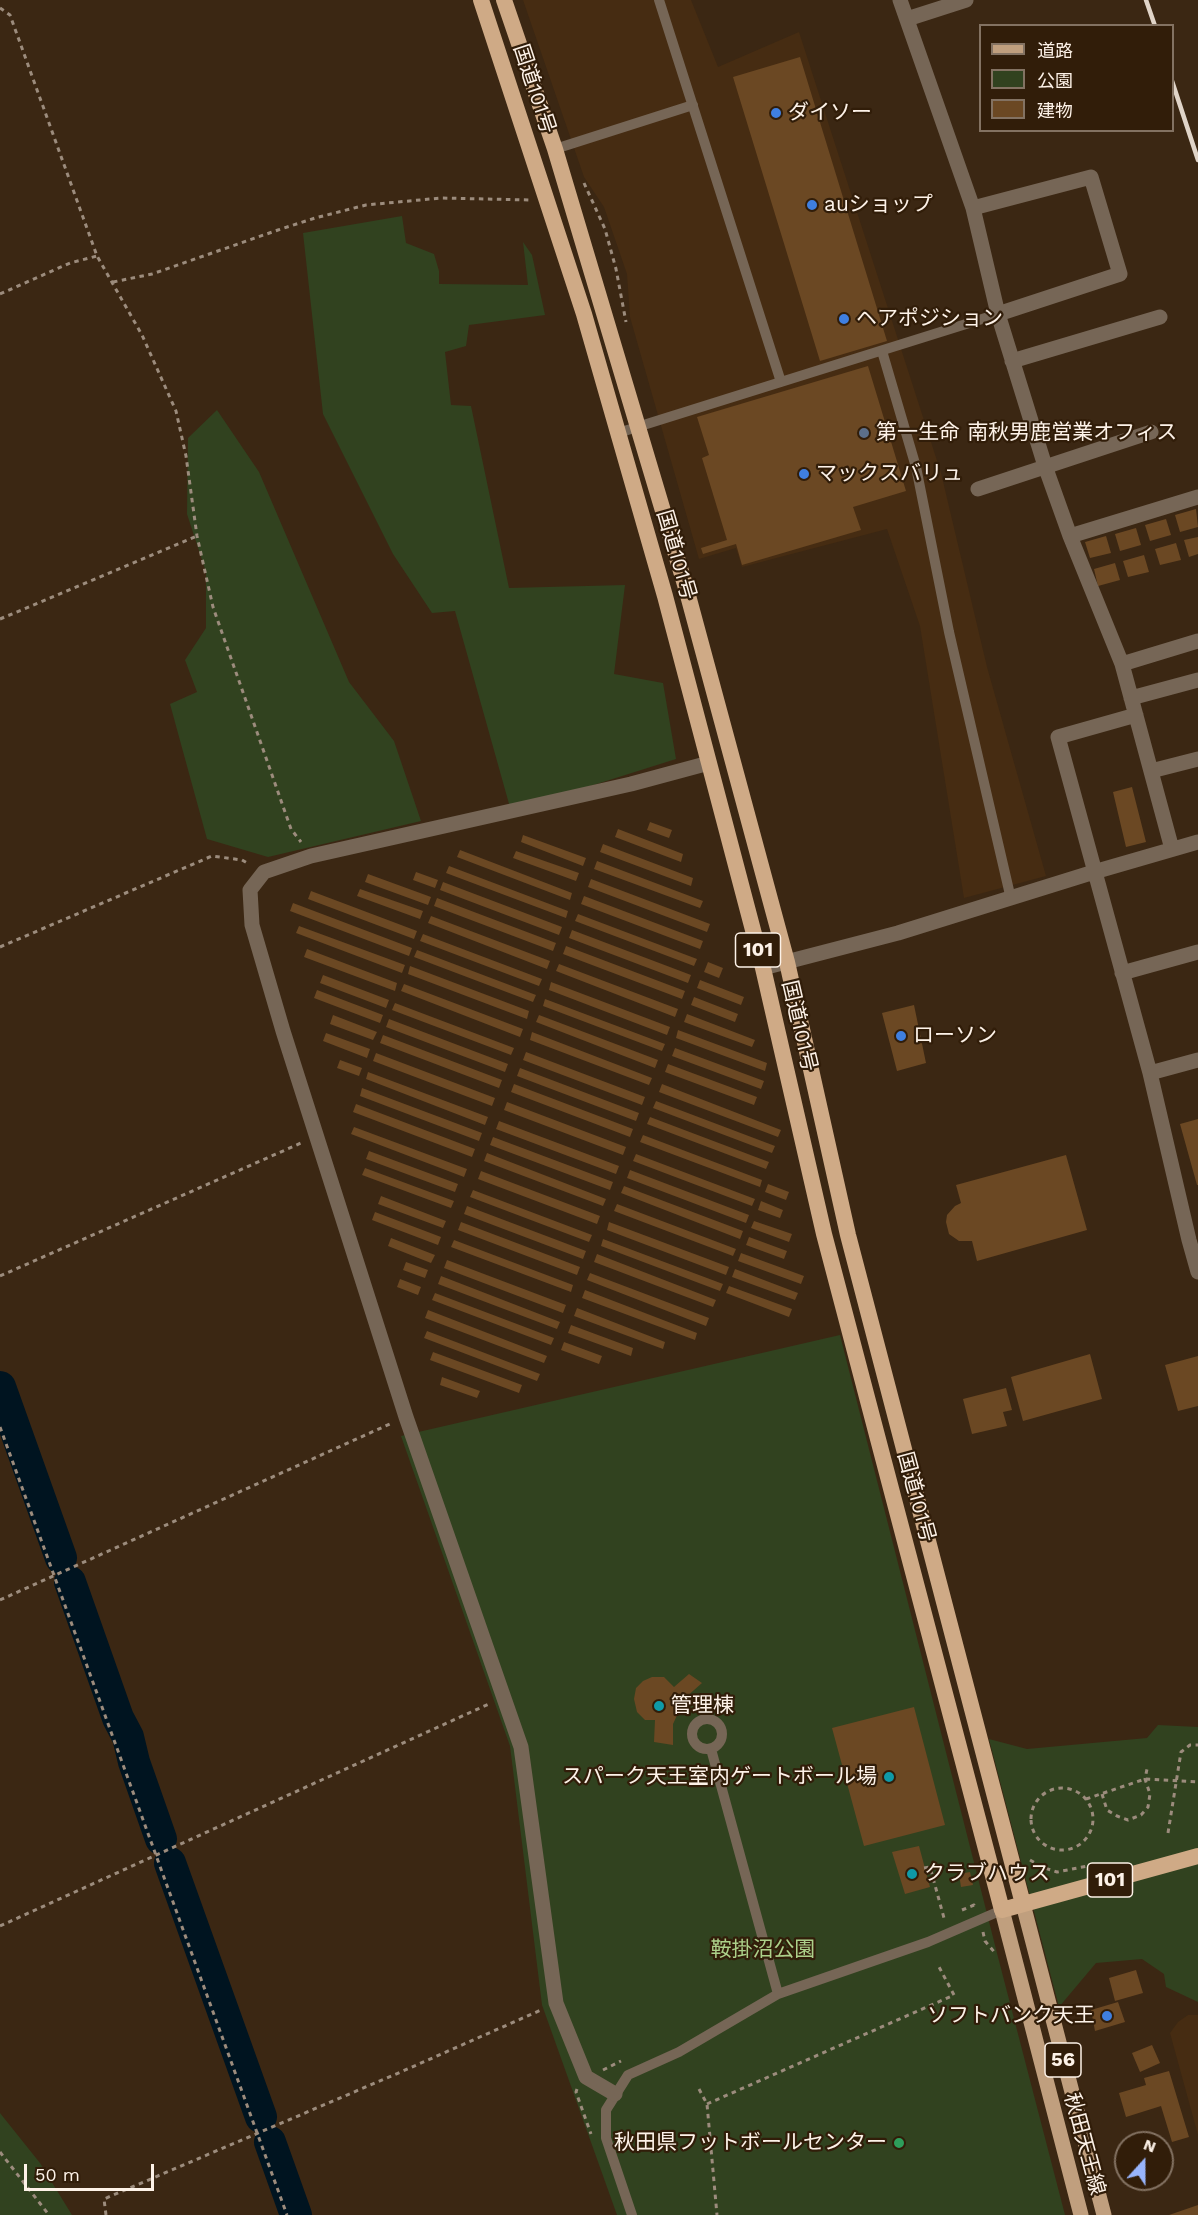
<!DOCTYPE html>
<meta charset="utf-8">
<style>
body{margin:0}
#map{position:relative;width:1198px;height:2215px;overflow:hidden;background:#3b2713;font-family:"Work Sans","Noto Sans JP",sans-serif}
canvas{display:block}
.legend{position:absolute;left:979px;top:24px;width:195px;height:108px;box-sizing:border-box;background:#311d09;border:2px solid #837262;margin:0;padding:8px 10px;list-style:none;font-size:18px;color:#fdf2e8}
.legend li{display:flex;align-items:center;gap:12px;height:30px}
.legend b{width:30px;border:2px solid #837262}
.north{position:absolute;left:1114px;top:2131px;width:60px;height:60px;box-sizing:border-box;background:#311d09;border:2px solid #837262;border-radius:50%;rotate:21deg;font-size:16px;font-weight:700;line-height:24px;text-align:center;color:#fdf2e8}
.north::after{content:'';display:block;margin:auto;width:21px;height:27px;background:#98b5fd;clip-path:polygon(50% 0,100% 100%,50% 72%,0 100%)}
.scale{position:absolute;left:24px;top:2164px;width:130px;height:27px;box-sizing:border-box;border:3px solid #fdf2e8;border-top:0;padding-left:8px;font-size:18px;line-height:21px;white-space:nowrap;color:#fdf2e8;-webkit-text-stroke:4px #311d09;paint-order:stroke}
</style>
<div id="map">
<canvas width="1198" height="2215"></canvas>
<ul class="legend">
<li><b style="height:8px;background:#c09f7e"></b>道路</li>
<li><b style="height:16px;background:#31421f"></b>公園</li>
<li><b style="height:16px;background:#6b4823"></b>建物</li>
</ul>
<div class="north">N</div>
<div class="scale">50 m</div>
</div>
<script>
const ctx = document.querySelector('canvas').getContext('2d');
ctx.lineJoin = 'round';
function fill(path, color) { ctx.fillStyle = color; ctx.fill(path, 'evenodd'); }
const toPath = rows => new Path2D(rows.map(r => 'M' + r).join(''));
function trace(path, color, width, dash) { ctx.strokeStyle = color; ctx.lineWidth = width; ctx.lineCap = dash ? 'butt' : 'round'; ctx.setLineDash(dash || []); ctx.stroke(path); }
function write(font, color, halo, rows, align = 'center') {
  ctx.font = font + ' "Work Sans","Noto Sans JP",sans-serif'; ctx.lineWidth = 4.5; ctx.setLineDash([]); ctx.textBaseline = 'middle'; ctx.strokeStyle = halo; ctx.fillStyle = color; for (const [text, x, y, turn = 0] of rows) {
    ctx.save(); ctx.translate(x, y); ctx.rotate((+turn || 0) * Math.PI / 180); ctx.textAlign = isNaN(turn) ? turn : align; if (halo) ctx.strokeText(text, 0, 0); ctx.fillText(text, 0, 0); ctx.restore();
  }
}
const built = toPath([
 [523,0,691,0,718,67,799,32,941,473,987,667,1046,876,964,898,920,626,887,529,742,567,736,548,699,559,630,317,627,274,604,207,584,177],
 [1188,2015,1198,2015,1198,2135,1170,2033,1178,2022]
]);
const green = toPath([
 [402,216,406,243,434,254,439,271,439,284,528,285,523,242,532,255,545,315,469,325,466,346,445,352,451,405,471,406,509,588,625,585,614,674,663,683,676,759,511,811,455,611,432,613,393,554,323,414,303,233],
 [217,410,259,472,349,682,394,741,421,821,268,857,207,839,170,704,197,692,185,660,206,628,206,572,187,514,188,438],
 [840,1335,998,1957,1065,2215,617,2215,542,2005,510,1746,401,1436],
 [1158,1725,1198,1727,1198,2002,1166,1987,1164,1974,1142,1959,1096,1963,1059,2007,989,1739,1027,1749,1147,1738],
 [0,2113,40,2163,72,2215,0,2215]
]);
const river = toPath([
 [0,1387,61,1558],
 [70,1582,118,1718,128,1737,134,1762,161,1839],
 [170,1863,261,2117],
 [270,2142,296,2215]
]);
const building = toPath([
 [800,57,887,341,820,361,733,77],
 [868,366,906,491,853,507,861,530,742,565,736,544,703,554,701,548,727,540,702,458,709,455,697,417],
 [1196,509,1198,527,1180,532,1175,515],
 [1166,519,1171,535,1150,541,1145,525],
 [1136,528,1141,545,1120,551,1115,534],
 [1106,536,1111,553,1090,558,1085,542],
 [1198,537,1198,554,1189,557,1184,540],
 [1176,543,1181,560,1160,565,1155,549],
 [1144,555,1149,572,1128,577,1123,561],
 [1115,563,1120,580,1098,586,1094,569],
 [1132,787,1146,842,1126,847,1113,792],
 [650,822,672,830,669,838,647,830],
 [618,829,683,854,681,862,615,837],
 [523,835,586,858,583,866,521,842],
 [603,844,693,878,691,886,600,852],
 [460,850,572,893,570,900,457,857],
 [516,851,579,873,576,881,513,858],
 [597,861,703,901,700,908,594,869],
 [449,866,568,911,566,918,446,873],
 [416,872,438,880,435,888,413,880],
 [368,874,431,897,428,905,365,882],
 [591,879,710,924,707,932,588,887],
 [443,882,562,927,559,935,440,890],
 [360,889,423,911,420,919,357,896],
 [311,891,417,931,414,939,308,899],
 [584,896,703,941,700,949,581,904],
 [437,898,556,943,553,951,434,906],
 [293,903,412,948,409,956,290,911],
 [578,914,697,959,694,966,575,921],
 [431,916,550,961,547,969,428,923],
 [299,926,405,965,402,973,296,933],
 [572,930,691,975,688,983,569,938],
 [423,934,542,979,539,986,420,941],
 [566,946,685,991,682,999,563,954],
 [307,949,397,983,395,991,304,957],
 [417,950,536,995,533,1002,414,957],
 [708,962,723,968,719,978,704,972],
 [559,964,678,1009,675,1017,556,971],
 [410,966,529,1011,527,1019,408,974],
 [323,975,389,1000,386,1008,320,983],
 [700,980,744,997,741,1005,697,988],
 [551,982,670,1027,667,1035,549,990],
 [404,984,523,1029,520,1037,401,991],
 [317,990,383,1015,380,1023,314,998],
 [694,997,738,1014,735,1022,691,1005],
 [545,999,665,1044,662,1051,543,1006],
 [395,1003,514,1048,511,1055,392,1010],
 [914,1005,926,1063,897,1071,882,1013],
 [687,1014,755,1040,752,1047,684,1022],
 [333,1015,377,1032,373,1040,330,1024],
 [539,1015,658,1060,655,1068,536,1022],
 [389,1019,508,1064,505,1072,386,1027],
 [678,1030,767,1063,765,1071,676,1038],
 [532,1032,652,1078,649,1085,530,1040],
 [326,1033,370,1049,367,1058,323,1041],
 [383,1035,502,1080,499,1088,380,1043],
 [675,1048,764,1081,761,1089,672,1056],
 [526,1052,645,1097,642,1105,523,1060],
 [376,1053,495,1098,492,1106,373,1061],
 [340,1060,362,1068,359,1076,337,1068],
 [668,1064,757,1097,754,1105,665,1072],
 [520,1068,639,1113,636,1121,517,1076],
 [368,1072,488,1117,485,1125,366,1079],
 [514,1084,633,1129,630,1137,511,1092],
 [662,1084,781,1130,778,1137,659,1092],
 [362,1088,482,1133,479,1141,360,1096],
 [656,1101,775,1146,772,1153,653,1108],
 [507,1102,626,1147,623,1155,504,1110],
 [356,1104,475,1149,472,1157,353,1112],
 [650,1117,769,1162,766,1169,647,1124],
 [1198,1119,1198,1185,1197,1185,1180,1124],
 [499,1121,619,1166,616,1174,496,1129],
 [354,1127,467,1169,464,1177,351,1134],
 [643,1135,762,1180,760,1187,640,1142],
 [493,1137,613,1182,610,1190,490,1145],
 [369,1151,458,1184,455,1192,366,1159],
 [487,1153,606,1199,603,1206,484,1161],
 [636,1154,755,1199,752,1206,633,1161],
 [1066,1155,1087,1230,977,1261,972,1241,959,1241,949,1234,946,1222,947,1215,955,1206,961,1203,956,1185],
 [365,1168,454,1201,451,1208,362,1175],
 [630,1170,749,1215,746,1223,627,1178],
 [481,1171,600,1216,597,1224,478,1179],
 [768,1184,789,1192,786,1200,765,1192],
 [624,1186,743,1231,740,1239,621,1193],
 [473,1190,592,1235,589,1242,470,1197],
 [381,1196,446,1221,443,1228,378,1204],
 [761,1201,783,1210,780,1218,758,1210],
 [617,1204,736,1249,733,1256,614,1211],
 [467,1206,586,1251,583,1259,464,1214],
 [375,1212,441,1237,438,1245,372,1220],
 [754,1221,792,1234,789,1242,751,1228],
 [461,1222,580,1267,577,1275,458,1230],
 [609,1222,729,1267,726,1275,607,1230],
 [749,1237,787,1251,784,1259,746,1245],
 [391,1238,435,1255,431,1263,388,1246],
 [603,1239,723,1284,720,1291,601,1246],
 [454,1240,573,1285,571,1292,451,1247],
 [741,1253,804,1276,801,1284,738,1261],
 [597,1254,716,1300,713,1307,594,1262],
 [447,1260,566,1305,563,1313,444,1268],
 [406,1262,428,1270,425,1278,403,1270],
 [735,1269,798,1293,795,1300,732,1277],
 [590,1273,709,1318,706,1326,587,1280],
 [441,1276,560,1322,557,1329,438,1284],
 [400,1279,421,1287,418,1295,397,1287],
 [729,1286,792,1309,789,1317,726,1293],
 [585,1290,697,1333,695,1340,582,1298],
 [435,1293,554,1338,551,1345,432,1300],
 [577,1308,665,1342,663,1349,574,1316],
 [428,1310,547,1356,544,1363,425,1318],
 [571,1325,633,1348,631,1356,568,1333],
 [427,1331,540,1374,537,1381,424,1338],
 [564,1342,602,1356,599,1364,561,1350],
 [433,1352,522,1385,519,1393,430,1360],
 [1090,1354,1102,1399,1023,1421,1011,1377],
 [1198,1356,1198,1406,1178,1411,1165,1365],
 [442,1377,480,1391,477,1398,440,1385],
 [1006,1388,1012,1410,1003,1412,1007,1426,972,1434,963,1399],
 [689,1674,702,1683,685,1698,673,1724,673,1745,654,1742,655,1720,645,1720,637,1712,634,1699,636,1688,643,1681,652,1677,664,1677,674,1687],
 [914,1707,945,1825,864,1846,832,1728],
 [919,1846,930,1887,905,1894,892,1852],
 [970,1872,973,1885,961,1887,959,1874],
 [1136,1970,1143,1993,1115,2001,1109,1978],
 [1118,2002,1125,2022,1095,2031,1091,2010],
 [1152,2045,1160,2063,1140,2072,1132,2053],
 [1169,2071,1189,2137,1172,2142,1161,2106,1126,2117,1119,2093,1146,2085,1144,2078],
 [1198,2205,1198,2215,1169,2215]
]);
const path = toPath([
 [0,8,10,15,97,256,142,335,176,411,186,456,197,536,213,607,291,829,301,842],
 [584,183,605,229,616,269,626,322],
 [113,282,152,274,278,230,315,218,366,205,441,198,531,200],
 [0,294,70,263,97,256],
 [0,619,197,536],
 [0,947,212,856,242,860,249,864],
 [0,1276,301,1143],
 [0,1427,287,2215],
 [0,1600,392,1423],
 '1031 1819a31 31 0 1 1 62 0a31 31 0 1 1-62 0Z',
 [1102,1794,1107,1810,1117,1816,1128,1820,1141,1815,1148,1807,1150,1794,1145,1779,1147,1769],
 [1086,1799,1145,1779,1198,1782],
 [1168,1833,1181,1752,1190,1745,1198,1745],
 [1030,1860,1042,1867,1057,1872,1098,1864],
 [924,1868,930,1867,944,1918],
 [962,1910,974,1905,975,1909],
 [0,1926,491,1703],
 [983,1932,985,1941,996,1954],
 [603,2070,621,2061],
 [577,2089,576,2092,591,2134],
 [699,2089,707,2104,717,2215],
 [707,2104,954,1995,938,1965],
 [0,2152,49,2215],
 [106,2215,104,2199,403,2071,541,2010]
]);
const service = toPath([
 [659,0,781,382],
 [555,149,693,105],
 [882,351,916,467,949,632,1011,899],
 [618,433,998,314],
 '692 1734a15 15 0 1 1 30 0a15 15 0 1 1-30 0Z',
 [711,1749,778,1994],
 [632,2215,606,2138,606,2110,628,2075,679,2052,778,1994,928,1942,1002,1910]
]);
const minor = toPath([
 [900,0,973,208,998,314,1045,466,1070,536,1122,664,1172,849],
 [907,19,966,0],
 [973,208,1091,177,1120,274,998,314],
 [1012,361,1160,317],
 [978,489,1151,432],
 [1070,536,1198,497],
 [1122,664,1198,641],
 [1131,698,1198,680],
 [1136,715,1058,737,1150,1073,1189,1240,1198,1272],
 [1151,771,1198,759],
 [763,968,898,933,1094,872,1198,842],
 [1122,973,1198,952],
 [1150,1073,1198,1060],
 [615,2094,586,2077,556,2003,521,1747,406,1417,283,1031,252,925,250,890,264,872,311,856,631,784,709,763]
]);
const primary = toPath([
 [1023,1904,1104,2215],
 [1002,1910,1081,2215]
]);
const trunk = toPath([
 [481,0,584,314,665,596,763,968,824,1234,1002,1910,1198,1856],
 [504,0,555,149,686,588,787,962,848,1235,1023,1904]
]);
const rail = toPath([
 [1146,0,1155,26],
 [1172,81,1198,160]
]);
const markers = [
 [776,113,6,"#3f7fe0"],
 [812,205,6,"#3f7fe0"],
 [844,319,6,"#3f7fe0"],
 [864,433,6,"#5c6f8a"],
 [804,474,6,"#3f7fe0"],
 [901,1036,6,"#3f7fe0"],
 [659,1706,6,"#0f9aa8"],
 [889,1777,6,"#0f9aa8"],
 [912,1874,6,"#0f9aa8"],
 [1107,2016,6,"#3f7fe0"],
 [899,2143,6,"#2e9e5b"]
];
const shields = [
 [758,950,45],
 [1110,1880,45],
 [1063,2060,36]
];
const shieldNames = [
 ["101",758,950],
 ["101",1110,1880],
 ["56",1063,2060]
];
const streetNames = [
 ["国道101号",534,89,72],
 ["国道101号",676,555,74],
 ["国道101号",799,1026,77],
 ["国道101号",916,1497,75],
 ["秋田天王線",1084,2144,75]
];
const poiNames = [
 ["ダイソー",788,113],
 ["auショップ",824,205],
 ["ヘアポジション",856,319],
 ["第一生命 南秋男鹿営業オフィス",876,433],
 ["マックスバリュ",816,474],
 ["ローソン",913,1036],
 ["管理棟",671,1706],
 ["スパーク天王室内ゲートボール場",877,1777,"right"],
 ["クラブハウス",924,1874],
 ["ソフトバンク天王",1095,2016,"right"],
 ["秋田県フットボールセンター",887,2143,"right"]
];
const parkNames = [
 ["鞍掛沼公園",763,1950]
];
fill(built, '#462c12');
fill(green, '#31421f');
trace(river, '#001420', 32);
fill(building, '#6b4823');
trace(path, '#9c8c7d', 3, [4.5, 4.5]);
trace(service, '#766656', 10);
trace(minor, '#766656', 15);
trace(primary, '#c09f7e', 15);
trace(trunk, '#cfaa86', 16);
trace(rail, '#e0d4c8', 4.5);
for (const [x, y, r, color] of markers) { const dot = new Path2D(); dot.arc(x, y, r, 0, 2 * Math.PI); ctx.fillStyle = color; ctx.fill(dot); trace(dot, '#311d09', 2); }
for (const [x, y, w] of shields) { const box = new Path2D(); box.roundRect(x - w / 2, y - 17, w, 34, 4.5); ctx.fillStyle = '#311d09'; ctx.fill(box); trace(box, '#fdf2e8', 1.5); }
write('bold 20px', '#fdf2e8', null, shieldNames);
write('21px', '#fdf2e8', '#311d09', streetNames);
write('21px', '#fdf2e8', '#311d09', poiNames, 'left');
write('21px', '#acd08a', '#311d09', parkNames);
</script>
